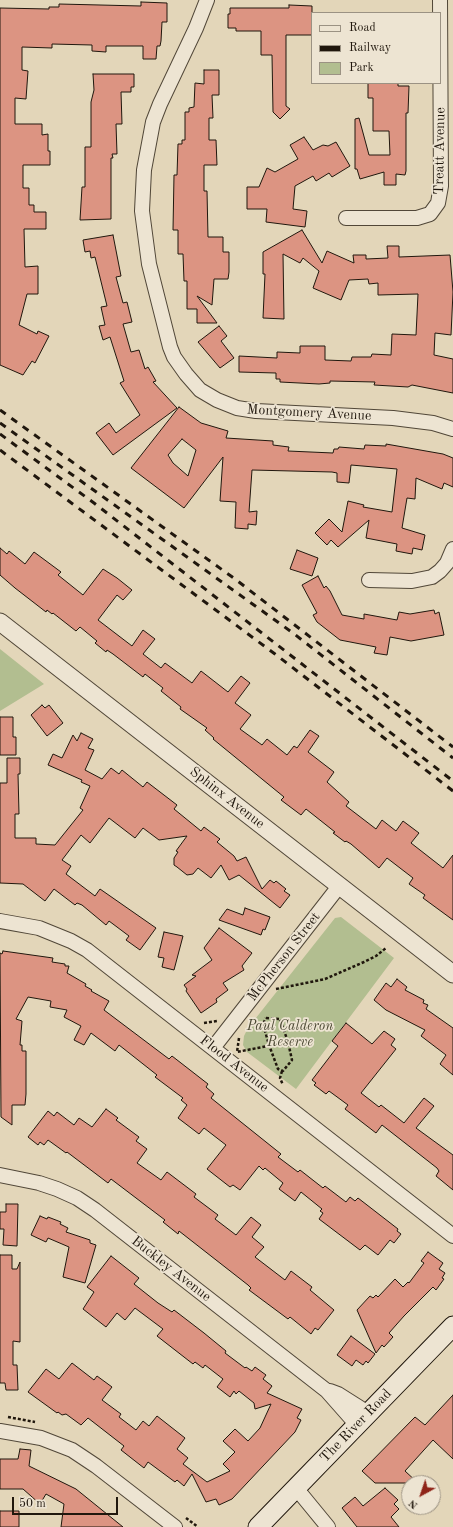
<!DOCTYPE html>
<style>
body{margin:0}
#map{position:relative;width:453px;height:1527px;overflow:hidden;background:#e3d6b9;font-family:"Old Standard TT",serif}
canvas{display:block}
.legend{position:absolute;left:311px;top:12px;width:130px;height:72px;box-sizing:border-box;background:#ede4d2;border:1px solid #9b9283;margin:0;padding:5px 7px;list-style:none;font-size:12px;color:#20170d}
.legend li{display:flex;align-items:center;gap:8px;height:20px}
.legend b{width:20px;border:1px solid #9b9283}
.north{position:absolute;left:401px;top:1475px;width:40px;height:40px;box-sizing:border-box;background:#ede4d2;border:1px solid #9b9283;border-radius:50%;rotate:220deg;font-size:11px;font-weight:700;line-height:16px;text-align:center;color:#20170d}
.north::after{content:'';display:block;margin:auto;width:14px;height:18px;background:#8f2418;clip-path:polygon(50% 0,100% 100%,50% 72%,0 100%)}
.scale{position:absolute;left:12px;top:1497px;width:106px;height:18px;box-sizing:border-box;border:2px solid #20170d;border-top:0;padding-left:5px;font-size:12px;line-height:14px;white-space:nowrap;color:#20170d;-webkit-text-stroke:3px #ede4d2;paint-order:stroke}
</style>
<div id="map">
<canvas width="453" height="1527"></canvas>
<ul class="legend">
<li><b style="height:5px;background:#ede4d2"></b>Road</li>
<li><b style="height:5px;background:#20170d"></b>Railway</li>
<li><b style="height:11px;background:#b2be90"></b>Park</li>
</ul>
<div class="north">N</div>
<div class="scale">50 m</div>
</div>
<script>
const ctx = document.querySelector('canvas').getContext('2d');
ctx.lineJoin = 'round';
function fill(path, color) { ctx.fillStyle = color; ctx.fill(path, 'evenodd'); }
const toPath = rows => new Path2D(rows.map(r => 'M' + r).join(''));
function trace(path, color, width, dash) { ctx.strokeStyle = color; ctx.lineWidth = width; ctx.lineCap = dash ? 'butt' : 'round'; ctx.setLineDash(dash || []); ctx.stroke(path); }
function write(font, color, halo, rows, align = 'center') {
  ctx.font = font + ' "Old Standard TT",serif'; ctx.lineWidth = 3.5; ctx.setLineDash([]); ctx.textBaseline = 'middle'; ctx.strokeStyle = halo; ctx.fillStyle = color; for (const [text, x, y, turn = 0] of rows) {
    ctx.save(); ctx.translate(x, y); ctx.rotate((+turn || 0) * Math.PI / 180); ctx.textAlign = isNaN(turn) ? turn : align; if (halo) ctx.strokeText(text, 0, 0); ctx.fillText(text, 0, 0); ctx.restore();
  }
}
const green = toPath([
 [0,649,44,684,0,711],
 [341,917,394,958,296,1089,247,1052,243,1045,244,1036,248,1028,335,918]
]);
const building = toPath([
 [141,2,167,3,167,22,162,22,161,41,160,46,157,46,156,59,143,59,143,46,106,46,106,52,92,51,92,45,52,44,52,48,22,47,22,70,28,71,26,99,15,98,15,124,42,124,42,135,48,134,48,151,50,151,50,165,23,165,23,188,29,188,29,205,34,205,34,212,46,212,46,229,24,229,25,267,38,266,38,294,27,294,19,325,37,334,38,331,49,336,35,363,32,361,23,375,0,365,0,8,49,9,49,7,59,7,59,4,141,6,141,2],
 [289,5,312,6,312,35,286,35,286,106,290,109,280,119,273,112,272,55,261,55,261,31,236,31,236,28,228,28,228,14,230,14,230,8,289,8,289,5],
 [204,70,219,70,219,95,212,95,213,118,209,118,209,140,216,140,217,165,204,165,204,191,207,191,208,237,223,237,223,252,229,252,229,272,228,279,214,279,212,305,197,296,217,323,197,323,197,309,187,309,187,281,184,281,183,254,178,254,178,230,173,230,174,175,177,175,178,144,182,144,182,140,185,140,185,112,189,112,189,108,194,107,195,83,204,84,204,70],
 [93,74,134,74,134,87,131,87,131,92,121,92,122,124,116,124,117,154,112,154,113,158,111,158,111,219,80,220,82,187,85,187,85,147,91,147,91,102,94,90,93,74],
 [368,83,398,83,398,86,409,86,408,113,406,113,406,171,405,175,396,174,396,185,384,185,384,172,360,179,357,169,355,169,355,119,359,118,369,155,390,155,389,131,373,131,373,98,368,98,368,83],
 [304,137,313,150,323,145,328,146,336,142,350,166,332,177,329,173,316,181,313,176,295,186,293,209,307,211,305,227,266,222,267,209,247,209,247,187,259,187,267,168,275,172,298,159,290,145,304,137],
 [302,230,322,263,327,251,354,263,353,255,366,255,366,259,388,258,387,246,399,246,399,257,450,255,453,292,451,335,435,333,434,355,453,359,453,393,412,385,408,387,374,385,375,382,330,381,330,383,319,384,280,382,280,379,276,379,276,373,239,372,239,356,277,358,277,352,300,353,300,346,325,346,325,360,351,361,352,357,371,357,372,354,391,355,392,334,416,335,418,294,378,295,378,283,369,284,368,279,349,280,341,300,313,288,319,271,303,258,300,263,283,254,284,319,263,318,265,274,263,274,263,252,302,230],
 [113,235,121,276,116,277,123,303,127,302,132,322,123,324,131,352,139,350,145,369,148,367,156,381,153,382,177,408,113,455,96,433,109,423,116,433,140,415,120,383,124,381,110,337,103,340,99,326,105,325,101,307,107,306,95,257,91,258,90,251,85,252,83,240,113,235],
 [219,326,227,336,221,341,234,358,220,368,198,342,219,326],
 [179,407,201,423,228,431,226,438,273,441,273,445,289,447,288,451,333,453,334,449,338,449,339,447,364,449,365,445,386,446,386,444,443,454,453,458,453,487,444,483,442,489,416,478,415,499,407,498,402,528,425,535,422,550,413,548,412,554,396,551,397,544,366,538,369,520,338,547,331,540,327,545,315,533,329,519,342,532,348,501,364,505,363,507,392,512,397,469,351,465,349,483,337,482,337,473,332,472,252,470,249,512,257,511,256,525,248,524,248,529,235,528,236,502,220,501,223,457,184,508,131,468,179,407],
 [182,439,196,450,188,476,173,463,168,455,182,439],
 [0,548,7,554,9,551,25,564,34,552,61,572,58,575,83,595,103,569,117,578,132,590,123,600,117,595,98,620,132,646,143,630,155,639,143,654,161,668,165,663,192,683,201,671,228,692,241,676,250,683,235,703,251,715,240,729,262,745,267,739,287,755,294,746,297,748,310,730,319,736,308,752,334,772,327,782,349,802,346,806,376,829,382,820,396,831,403,821,419,833,411,843,443,868,453,855,453,920,423,898,425,895,409,884,413,878,387,858,379,868,351,844,346,841,345,842,333,833,335,832,306,809,301,815,281,800,284,797,213,739,214,738,205,730,207,728,180,709,181,707,161,691,163,688,145,674,143,677,113,654,107,650,106,652,95,643,97,641,80,627,76,631,53,613,52,614,47,610,46,612,15,588,0,575,0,548],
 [297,550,318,558,312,576,290,569,297,550],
 [318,576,324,588,326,586,330,591,342,615,364,619,364,614,397,620,399,612,410,614,434,610,435,614,439,612,444,635,411,641,390,637,387,655,374,653,376,647,340,640,317,622,313,615,317,613,302,585,318,576],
 [42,705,45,708,49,705,63,723,47,736,31,715,42,705],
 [0,717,13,717,13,737,16,737,16,755,0,755,0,717],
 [81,733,93,739,88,748,94,750,85,770,102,779,111,768,119,774,122,770,143,787,147,782,177,805,174,809,201,831,204,827,220,839,217,842,234,856,237,861,246,857,262,889,270,880,274,883,276,881,286,889,284,891,290,895,280,908,239,875,229,880,221,865,211,878,198,868,193,874,187,875,177,867,174,865,174,858,178,852,176,851,187,836,159,840,143,828,135,838,109,818,90,843,81,835,62,860,71,866,66,874,95,896,100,889,156,928,140,950,126,940,129,936,109,921,106,925,82,905,77,903,75,905,54,889,45,901,23,884,0,883,0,783,7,783,7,758,20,758,20,774,18,774,19,814,15,814,15,838,36,838,36,844,55,845,83,810,80,808,90,786,81,782,82,780,48,765,53,754,62,758,73,735,77,741,81,733],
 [245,908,270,917,265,930,263,929,261,935,219,920,227,909,243,915,245,908],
 [219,928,252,953,242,966,244,970,223,983,228,990,216,999,217,1002,201,1013,186,991,187,989,184,985,196,976,192,975,212,960,204,948,219,928],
 [164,932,183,936,174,970,162,967,164,958,158,957,164,932],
 [3,951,53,958,52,962,65,964,65,966,69,966,67,973,86,984,85,986,92,990,91,991,109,1001,104,1010,169,1059,172,1056,208,1084,206,1087,214,1094,211,1098,281,1154,278,1157,298,1172,300,1170,323,1188,325,1186,346,1202,350,1197,355,1201,358,1198,398,1229,397,1231,401,1234,394,1243,390,1240,378,1255,365,1245,360,1250,319,1219,323,1213,320,1211,322,1209,301,1192,295,1201,279,1189,283,1183,265,1168,263,1170,259,1166,240,1190,233,1185,230,1187,207,1169,226,1145,204,1128,199,1134,178,1118,187,1105,181,1100,183,1098,155,1077,157,1075,119,1045,115,1051,91,1033,84,1045,74,1040,81,1026,64,1017,67,1010,50,1007,51,1001,28,997,16,1019,22,1021,20,1045,22,1045,22,1051,26,1051,26,1094,25,1105,12,1105,12,1125,1,1117,0,953,2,954,3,951],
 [397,979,407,987,405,990,424,1000,423,1003,428,1005,426,1009,453,1028,453,1075,440,1064,446,1055,421,1036,425,1030,386,1010,374,1000,386,983,391,987,397,979],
 [346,1023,372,1044,384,1031,395,1039,391,1045,396,1049,361,1093,379,1107,381,1105,404,1123,424,1098,434,1106,416,1128,453,1155,453,1190,436,1176,439,1171,437,1168,382,1125,376,1133,345,1109,348,1105,329,1091,326,1094,314,1085,316,1083,312,1080,338,1046,332,1041,346,1023],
 [106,1109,118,1118,116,1120,139,1137,136,1141,147,1149,137,1163,161,1180,167,1172,196,1194,194,1197,218,1215,215,1219,236,1235,251,1217,261,1225,252,1237,264,1247,255,1257,285,1280,291,1271,312,1287,310,1290,334,1310,318,1330,315,1328,311,1334,290,1317,288,1319,249,1290,251,1288,248,1285,179,1231,178,1234,163,1222,165,1220,111,1179,108,1183,67,1152,66,1153,48,1140,44,1145,40,1142,38,1145,28,1137,48,1111,54,1116,57,1112,74,1125,79,1118,92,1127,106,1109],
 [6,1204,18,1204,17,1246,3,1245,4,1229,0,1229,0,1212,6,1212,6,1204],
 [40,1216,47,1219,48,1217,61,1222,60,1224,68,1228,66,1232,90,1240,90,1243,96,1245,85,1283,63,1277,69,1247,48,1238,46,1242,31,1235,40,1216],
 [428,1252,443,1263,439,1269,445,1273,442,1278,444,1279,436,1290,433,1287,404,1316,389,1333,393,1337,384,1347,382,1345,376,1353,357,1310,370,1296,373,1298,376,1295,378,1297,395,1279,403,1287,408,1282,409,1283,424,1263,421,1261,428,1252],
 [0,1255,12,1255,12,1269,17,1269,20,1262,20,1342,13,1341,13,1365,17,1365,18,1390,6,1390,5,1383,0,1383,0,1255],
 [111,1256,139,1278,134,1284,158,1303,172,1312,174,1310,204,1333,226,1351,225,1353,245,1368,246,1367,252,1371,255,1367,266,1375,263,1379,272,1386,267,1393,302,1409,297,1418,301,1420,295,1432,232,1499,219,1505,216,1499,206,1502,192,1474,184,1486,177,1480,175,1482,148,1462,144,1468,121,1450,124,1446,88,1418,81,1425,66,1414,62,1415,58,1412,57,1413,28,1392,46,1369,59,1379,72,1363,94,1380,97,1376,112,1387,102,1400,121,1414,119,1417,136,1430,143,1421,149,1426,157,1416,185,1438,177,1449,188,1458,183,1464,207,1482,230,1471,223,1464,235,1452,223,1441,235,1429,248,1441,260,1428,271,1404,255,1409,254,1403,239,1391,236,1394,234,1391,230,1397,217,1387,223,1379,205,1365,203,1368,195,1362,193,1364,157,1336,163,1329,135,1308,125,1320,117,1313,106,1327,83,1309,94,1292,87,1287,111,1256],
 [351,1336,375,1354,368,1363,366,1361,363,1365,356,1360,352,1366,337,1355,351,1336],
 [453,1395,453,1459,433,1440,405,1471,418,1483,375,1483,362,1471,415,1417,425,1425,453,1395],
 [20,1449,31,1450,29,1466,76,1489,123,1527,61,1527,64,1504,46,1494,40,1504,23,1489,0,1489,0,1459,18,1459,20,1449],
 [385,1488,398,1500,394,1504,399,1509,391,1517,399,1527,357,1527,342,1508,355,1497,363,1506,385,1488],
 [0,1511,19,1511,19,1527,0,1527,0,1511]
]);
const path = toPath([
 [276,989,325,979,364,962,376,956,386,948],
 [266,1018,280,1019,288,1042,292,1060,283,1071,278,1069,269,1045,263,1024,266,1018],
 [204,1023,217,1021],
 [239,1038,237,1052,288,1042],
 [282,1071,280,1078,283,1085],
 [8,1417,35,1422],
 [186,1518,198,1527]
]);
const minor = toPath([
 [207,0,196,28,160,104,153,122,144,170,142,211,149,264,170,347,174,357,186,374,200,390,217,400,237,408,256,411,393,418,433,423,453,429],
 [346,218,417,218,430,214,438,203,441,186,440,0],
 [369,580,412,581,432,577,440,571,447,563,453,549],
 [0,921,39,928,71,941,87,950,453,1236],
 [213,1048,340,885],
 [0,1175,39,1183,57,1189,77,1198,95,1210,327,1391,357,1425],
 [330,1391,338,1394,368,1413],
 [0,1431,41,1438,72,1450,96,1466,175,1527],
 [296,1488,328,1527]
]);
const tertiary = toPath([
 [0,622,453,974]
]);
const secondary = toPath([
 [258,1527,453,1326]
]);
const rail = toPath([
 [0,410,235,579,453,747],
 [0,423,293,633,453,758],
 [0,434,94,503,453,781],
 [0,450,275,654,453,791]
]);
const streetNames = [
 ["Treatt Avenue",440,151,-89],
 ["Montgomery Avenue",309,413,3],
 ["Sphinx Avenue",227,798,38],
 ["McPherson Street",284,957,-52],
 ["Flood Avenue",234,1064,38],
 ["Buckley Avenue",171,1269,38],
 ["The River Road",356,1426,-46]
];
const parkNames = [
 ["Paul Calderon",290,1026],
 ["Reserve",290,1042]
];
fill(green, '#b2be90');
fill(building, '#dc9482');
trace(building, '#20170d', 1);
trace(minor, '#514738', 16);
trace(tertiary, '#514738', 19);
trace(secondary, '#20170d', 21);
trace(path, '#20170d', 2.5, [3, 2]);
trace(minor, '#ede4d2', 14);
trace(tertiary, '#ede4d2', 17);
trace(secondary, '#ede4d2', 19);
trace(rail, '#20170d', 3, [7, 7]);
write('14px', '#20170d', '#ede4d2', streetNames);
write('italic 14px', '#4c4934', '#ede4d2', parkNames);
</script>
